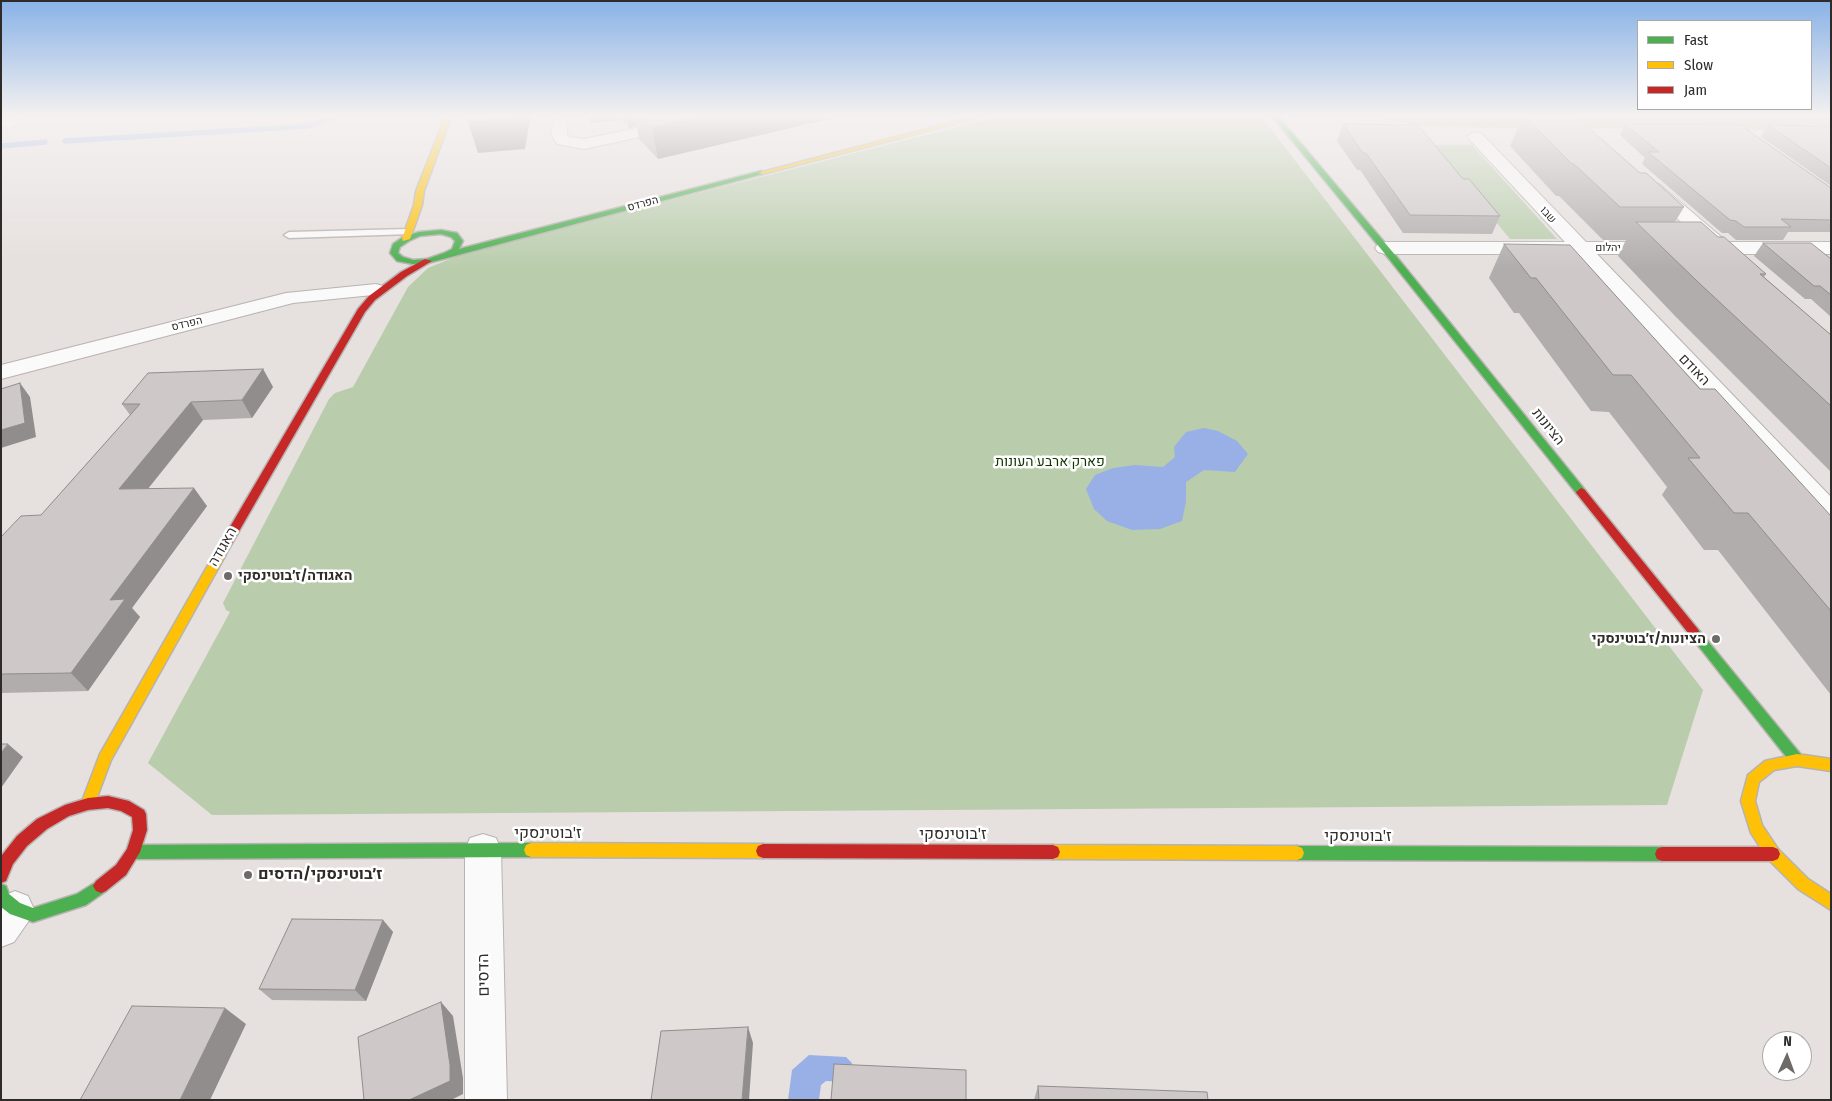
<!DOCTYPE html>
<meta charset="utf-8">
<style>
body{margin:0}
#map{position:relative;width:1832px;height:1101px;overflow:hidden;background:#e6e0de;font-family:"Fira Sans Condensed",sans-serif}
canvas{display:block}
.frame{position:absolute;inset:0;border:2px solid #2e2b29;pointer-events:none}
.legend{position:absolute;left:1637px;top:20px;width:175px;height:90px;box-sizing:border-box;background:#fff;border:1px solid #abaaa9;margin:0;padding:6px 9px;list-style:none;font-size:15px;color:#2e2b29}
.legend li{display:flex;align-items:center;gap:10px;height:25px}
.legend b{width:25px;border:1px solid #abaaa9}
.north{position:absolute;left:1762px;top:1031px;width:50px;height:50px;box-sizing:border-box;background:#fff;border:1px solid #abaaa9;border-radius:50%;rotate:2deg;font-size:14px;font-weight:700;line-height:20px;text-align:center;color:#2e2b29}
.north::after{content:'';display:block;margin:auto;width:18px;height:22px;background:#6e6a68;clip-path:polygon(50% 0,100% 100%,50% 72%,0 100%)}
</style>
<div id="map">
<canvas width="1832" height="1101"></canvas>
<div class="frame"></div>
<ul class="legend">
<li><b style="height:6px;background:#4caf50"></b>Fast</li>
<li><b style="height:6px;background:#ffc107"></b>Slow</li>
<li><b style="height:6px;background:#c62828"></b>Jam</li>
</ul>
<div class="north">N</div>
</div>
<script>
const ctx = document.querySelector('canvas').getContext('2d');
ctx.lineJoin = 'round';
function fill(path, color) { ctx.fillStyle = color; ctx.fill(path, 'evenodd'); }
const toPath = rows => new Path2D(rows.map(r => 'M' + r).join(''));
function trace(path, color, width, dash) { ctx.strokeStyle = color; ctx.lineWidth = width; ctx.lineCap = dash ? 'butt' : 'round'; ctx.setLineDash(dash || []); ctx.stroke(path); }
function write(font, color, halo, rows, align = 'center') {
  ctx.font = font + ' "Fira Sans Condensed",Heebo,sans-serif'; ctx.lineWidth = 5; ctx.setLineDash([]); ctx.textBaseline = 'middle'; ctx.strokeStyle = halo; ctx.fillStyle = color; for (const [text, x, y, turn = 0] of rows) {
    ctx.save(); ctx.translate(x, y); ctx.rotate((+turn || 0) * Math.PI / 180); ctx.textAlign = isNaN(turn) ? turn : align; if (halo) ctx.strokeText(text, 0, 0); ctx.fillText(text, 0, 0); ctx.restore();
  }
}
const green = toPath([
 [1004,115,1260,115,1703,690,1667,805,212,815,148,763,230,612,226,610,223,603,329,399,335,393,353,387,408,287,428,268,467,252],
 [1369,115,1831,115,1831,131,1429,127,1383,119],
 [1432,145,1472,145,1557,239,1510,239]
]);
const water = toPath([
 [1204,428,1218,431,1237,441,1248,454,1235,472,1204,470,1186,482,1186,502,1182,521,1160,529,1132,530,1107,521,1094,509,1086,489,1095,475,1113,468,1135,465,1163,467,1175,457,1174,447,1186,432],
 [809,1055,846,1057,852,1063,852,1076,846,1082,826,1081,821,1085,819,1100,788,1100,792,1070]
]);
const stream = toPath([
 [65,141,308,126,337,115],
 [1,146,45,142]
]);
const lane = toPath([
 [408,229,412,230,412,234,289,238,284,235,289,232,408,229]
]);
const street = toPath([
 [9,115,25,115,15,126,9,128,3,126,1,123,9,115],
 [554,115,568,115,567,134,569,137,584,139,699,115,726,115,723,118,718,120,584,149,557,144,551,134,554,115],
 [1476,132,1482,134,1586,242,1658,242,1665,244,1668,248,1665,252,1658,254,1597,254,1831,497,1831,522,1822,519,1575,254,1385,254,1378,252,1375,248,1378,244,1385,242,1565,242,1470,140,1468,137,1470,134,1476,132],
 [1653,183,1659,184,1727,242,1831,242,1831,254,1699,254,1692,252,1689,248,1692,244,1704,242,1647,192,1644,188,1647,184,1653,183],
 [376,284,383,286,386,290,383,294,293,303,1,379,1,365,286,293,376,284],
 [483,834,496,838,501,850,507,1100,465,1100,465,850,470,838,483,834],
 [15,891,28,896,34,909,28,922,14,942,1,947,1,897,15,891]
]);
const fast = toPath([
 [1271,115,1277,115,1396,256,1585,490,1586,492,1585,494,1577,494,1390,260,1271,115],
 [761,171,764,173,763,174,428,263,413,264,397,261,390,253,393,244,403,237,419,232,441,230,457,233,463,241,459,249,761,171],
 [441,234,451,237,455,241,452,249,444,253,427,259,413,260,403,257,398,253,400,247,409,241,420,236,441,234],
 [1693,626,1697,628,1802,756,1804,760,1802,764,1797,766,1792,764,1689,634,1687,631,1689,628,1693,626],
 [531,843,536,845,538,850,536,855,531,857,133,859,128,857,126,852,128,847,133,845,531,843],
 [1297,846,1662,847,1667,849,1669,854,1667,859,1662,861,1297,860,1292,858,1290,853,1292,848,1297,846],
 [101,879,106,881,109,886,106,891,86,905,33,922,10,914,1,907,1,884,6,886,9,894,20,903,33,908,77,894,101,879]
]);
const slow = toPath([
 [446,115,452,115,424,191,422,205,410,239,403,241,402,239,414,205,416,191,446,115],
 [980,115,989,115,763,174,758,173,980,115],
 [219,552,225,556,111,760,93,808,88,810,83,808,81,804,100,754,215,553,219,552],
 [1797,754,1831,759,1831,771,1797,766,1774,770,1759,782,1755,801,1762,825,1778,849,1808,879,1831,894,1831,910,1798,889,1768,859,1751,833,1741,801,1748,775,1765,761,1797,754],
 [531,843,763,844,768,846,770,851,768,856,763,858,531,857,526,855,524,850,526,845,531,843],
 [1053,845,1297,846,1302,848,1304,853,1302,858,1297,860,1053,859,1048,857,1046,852,1048,847,1053,845]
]);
const jam = toPath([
 [425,259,432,261,407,276,375,300,365,312,223,559,215,559,213,556,358,309,369,296,401,272,425,259],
 [1581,488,1585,490,1697,628,1699,631,1697,634,1689,634,1577,494,1576,492,1581,488],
 [108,796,129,801,144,810,146,814,147,830,140,852,126,875,106,891,101,893,96,891,93,886,96,881,116,865,127,849,133,830,132,817,121,811,108,808,88,810,69,816,47,829,27,846,13,864,6,881,1,883,2,855,17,836,37,819,65,805,88,798,108,796],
 [763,844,1053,845,1058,847,1060,852,1058,857,1053,859,763,858,758,856,756,851,758,846,763,844],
 [1662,847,1773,847,1778,849,1780,854,1778,859,1773,861,1662,861,1657,859,1655,854,1657,849,1662,847]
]);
const wall = toPath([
 [589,114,850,114,658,159,639,139,637,126,629,128,622,120,591,123],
 [1523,115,1640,173,1684,207,1675,222,1718,237,1766,274,1764,277,1831,335,1831,472,1676,317,1618,256,1626,240,1603,240,1559,196,1556,196,1510,146],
 [1343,124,1463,179,1500,216,1492,234,1403,233,1360,170,1357,170,1337,141],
 [1625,124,1746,129,1831,188,1831,232,1788,232,1783,240,1736,240,1728,233,1722,233,1642,164,1645,158,1620,135],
 [1768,125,1831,127,1831,186,1761,137],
 [1763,243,1831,259,1831,317,1811,299,1805,299,1754,256],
 [1504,244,1700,389,1831,516,1831,695,1718,550,1704,550,1662,495,1667,487,1609,412,1591,411,1519,313,1514,313,1489,278],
 [263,369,273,387,252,418,203,420,148,489,207,506,132,608,140,617,88,691,1,693,1,537,41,515,130,415,122,404],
 [383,920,393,932,366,1001,272,1000,259,989],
 [1038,1086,1208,1100,1034,1100]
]);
const shadedWall = toPath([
 [517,114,531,114,525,149,478,153,468,122],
 [589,114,621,114,622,120,591,123],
 [626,114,635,114,637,126,629,128],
 [713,114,850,114,658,159,652,128],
 [263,369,273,387,252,418,242,400],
 [20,383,30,397,36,437,1,448,1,430],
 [191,402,203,420,133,507,119,489],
 [194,488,207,506,132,608,140,617,88,691,71,673,110,600],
 [8,744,23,757,1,788,1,753],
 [383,920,393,932,366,1001,355,990],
 [441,1002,453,1016,463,1078,463,1094,451,1100,409,1100],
 [225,1008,246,1024,210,1100,180,1100],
 [748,1027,753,1043,749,1100,742,1100]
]);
const building = toPath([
 [470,114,517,114,516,118,468,122,470,114],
 [639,114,713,114,652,128,639,114],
 [1523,115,1574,115,1640,173,1646,173,1684,207,1620,207,1574,164,1572,164,1523,115],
 [1343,124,1418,125,1463,179,1469,179,1500,216,1410,215,1366,153,1363,153,1343,124],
 [1625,124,1743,125,1746,129,1831,188,1831,220,1781,219,1791,227,1744,227,1736,221,1730,220,1648,152,1659,152,1625,124],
 [1768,125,1831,127,1831,168,1768,125],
 [1636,222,1701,222,1718,237,1724,237,1766,274,1760,274,1831,335,1831,406,1698,282,1636,222],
 [1763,243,1811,243,1831,259,1831,295,1820,286,1814,286,1763,243],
 [1504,244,1570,245,1700,389,1715,389,1831,516,1831,611,1748,513,1734,513,1688,458,1700,458,1631,375,1613,375,1536,278,1531,278,1504,244],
 [263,369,242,400,191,402,119,489,194,488,110,600,125,599,71,673,1,674,1,537,21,516,41,515,140,404,122,404,148,373,263,369],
 [20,383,25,423,1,430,1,389,20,383],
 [1,744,8,744,1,753,1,744],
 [292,919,383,920,355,990,259,989,292,919],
 [441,1002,450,1065,450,1081,409,1100,364,1100,358,1037,441,1002],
 [132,1006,225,1008,180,1100,80,1100,132,1006],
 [748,1027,742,1100,651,1100,661,1031,748,1027],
 [834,1064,966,1070,966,1100,831,1100,834,1064],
 [1038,1086,1207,1092,1208,1100,1039,1100,1038,1086]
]);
const markers = [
 [228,576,5,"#6e6a68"],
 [1716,639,5,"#6e6a68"],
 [248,875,5,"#6e6a68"]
];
const farStreetnames = [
 ["הפרדס",643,204,-15],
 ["שבו",1548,215,47],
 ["יהלום",1608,248],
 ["הפרדס",187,324,-14]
];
const streetNames = [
 ["האודם",1694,370,46],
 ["הציונות",1548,427,51],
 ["האגודה",223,547,-60]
];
const parkNames = [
 ["פארק ארבע העונות",1050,462]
];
const poiNames = [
 ["האגודה/ז׳בוטינסקי",238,576],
 ["הציונות/ז׳בוטינסקי",1706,639,"right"]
];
const nearStreetnames = [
 ["ז'בוטינסקי",548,834],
 ["ז'בוטינסקי",953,835],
 ["ז'בוטינסקי",1358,837],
 ["הדסים",484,975,-91]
];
const nearPoinames = [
 ["ז׳בוטינסקי/הדסים",258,875]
];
fill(green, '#b9cdac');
fill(water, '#99b0e6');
trace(stream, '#99b0e6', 5.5);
trace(lane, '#b7b3b1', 3);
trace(street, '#b7b3b1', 2);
trace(fast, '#b7b3b1', 3);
trace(slow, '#b7b3b1', 3);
trace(jam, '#b7b3b1', 3);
fill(lane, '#fbfafa');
fill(street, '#fbfafa');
fill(fast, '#4caf50');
fill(slow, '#ffc107');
fill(jam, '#c62828');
fill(wall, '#b1adac');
fill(shadedWall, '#908d8c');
fill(building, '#cec9c8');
trace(building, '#908d8c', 1);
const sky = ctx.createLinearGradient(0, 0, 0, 269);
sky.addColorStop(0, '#88b2e7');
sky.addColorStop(0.43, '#f4f1f0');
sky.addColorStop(1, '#f4f1f000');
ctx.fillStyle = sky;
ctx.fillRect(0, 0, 1832, 269);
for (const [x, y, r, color] of markers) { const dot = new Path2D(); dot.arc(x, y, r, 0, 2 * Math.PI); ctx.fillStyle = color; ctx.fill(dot); trace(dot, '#fff', 2); }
write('11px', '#2e2b29', '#fff', farStreetnames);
write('14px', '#2e2b29', '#fff', streetNames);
write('14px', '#123500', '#fff', parkNames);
write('bold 14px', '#2e2b29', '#fff', poiNames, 'left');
write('16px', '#2e2b29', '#fff', nearStreetnames);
write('bold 16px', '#2e2b29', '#fff', nearPoinames, 'left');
</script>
